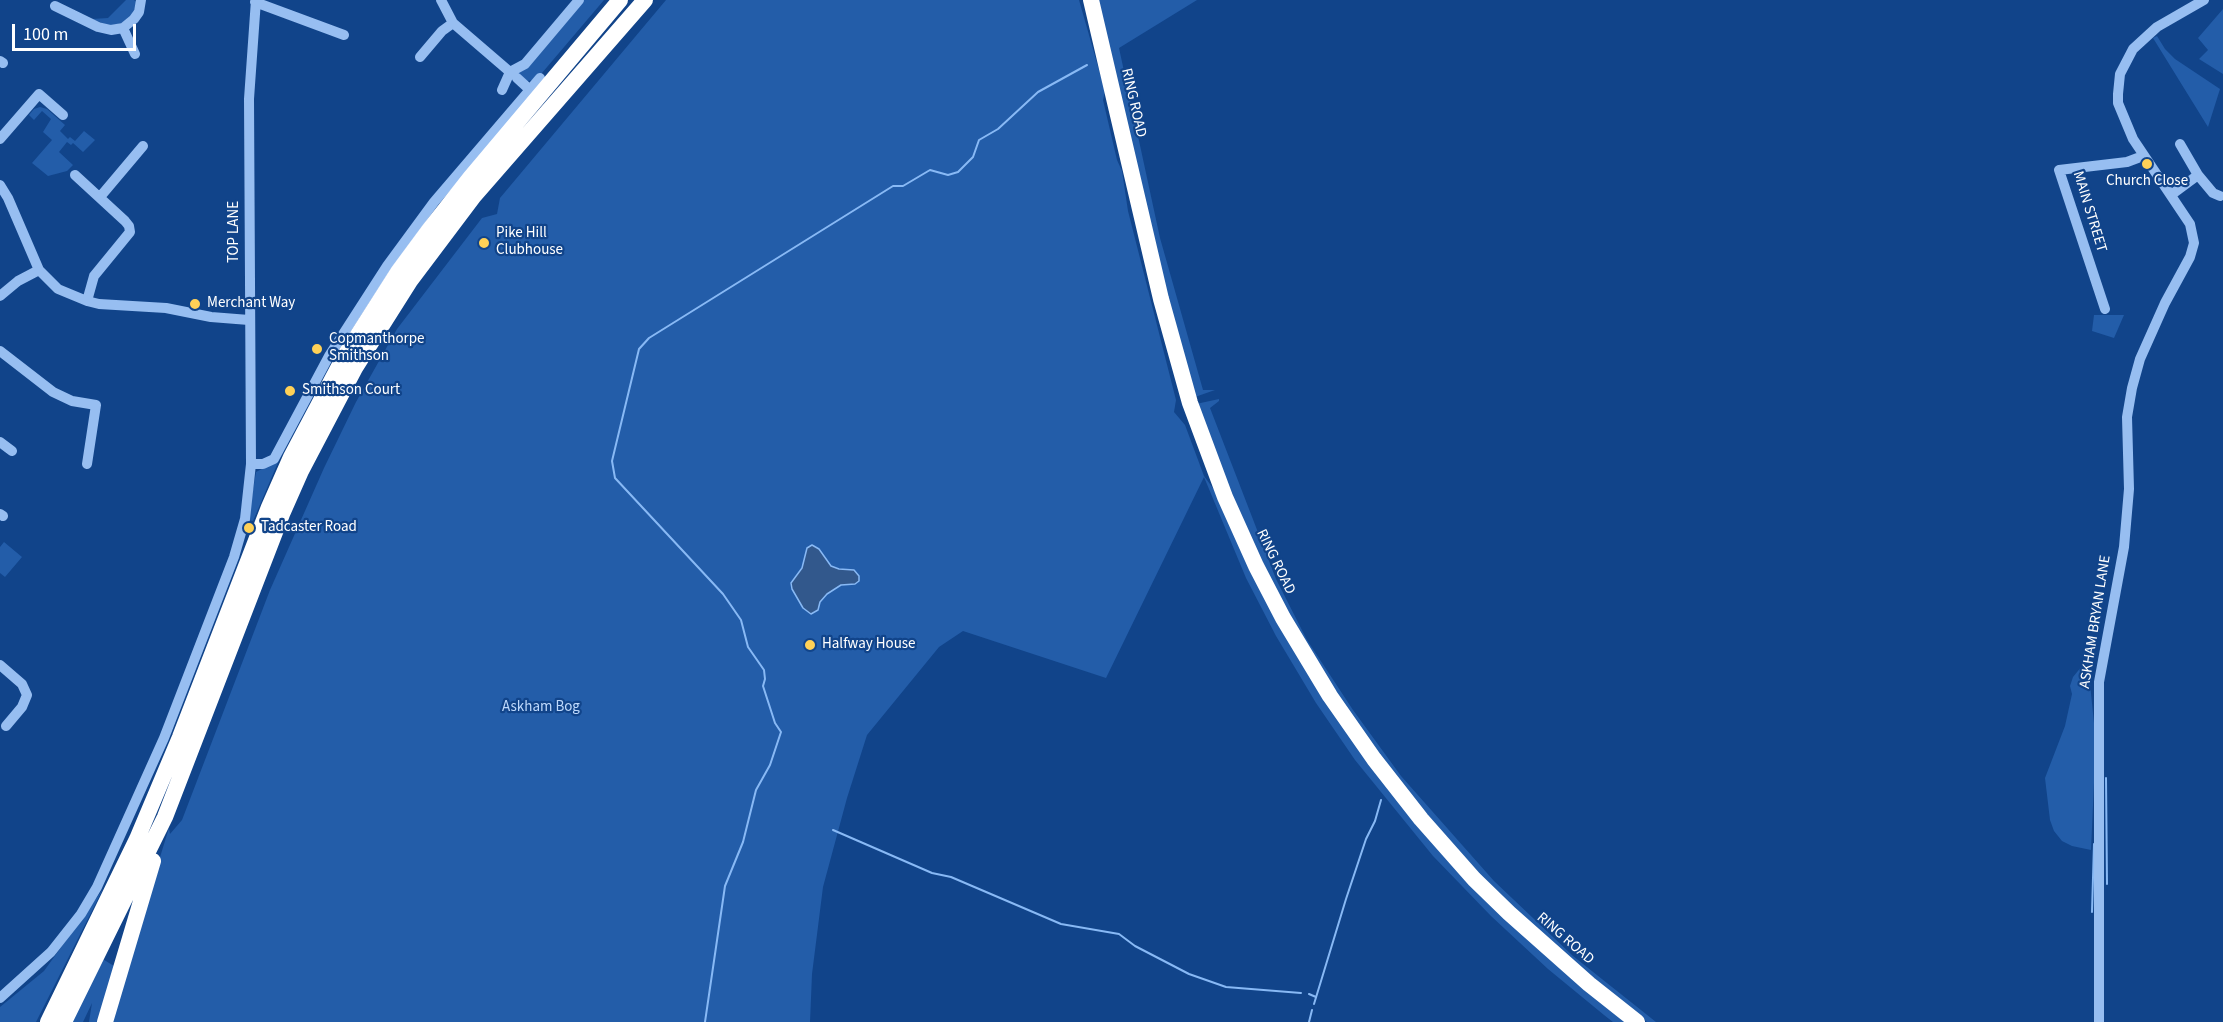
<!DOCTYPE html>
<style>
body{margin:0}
#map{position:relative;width:2223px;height:1022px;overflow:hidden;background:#11448a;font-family:"Source Sans 3",sans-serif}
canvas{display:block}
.scale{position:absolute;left:12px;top:24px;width:124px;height:27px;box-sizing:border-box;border:3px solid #fff;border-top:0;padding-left:8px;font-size:18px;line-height:21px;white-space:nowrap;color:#fff;-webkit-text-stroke:4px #11448a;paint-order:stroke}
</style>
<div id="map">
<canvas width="2223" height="1022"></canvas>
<div class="scale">100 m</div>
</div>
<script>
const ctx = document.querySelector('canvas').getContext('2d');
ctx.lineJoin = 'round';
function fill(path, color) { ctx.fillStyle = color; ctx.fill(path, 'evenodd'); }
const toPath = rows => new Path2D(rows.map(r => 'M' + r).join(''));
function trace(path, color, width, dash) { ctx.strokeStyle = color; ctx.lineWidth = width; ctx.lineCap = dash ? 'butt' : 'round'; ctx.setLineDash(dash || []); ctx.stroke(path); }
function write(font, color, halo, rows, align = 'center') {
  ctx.font = font + ' "Source Sans 3",sans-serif'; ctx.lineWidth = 4.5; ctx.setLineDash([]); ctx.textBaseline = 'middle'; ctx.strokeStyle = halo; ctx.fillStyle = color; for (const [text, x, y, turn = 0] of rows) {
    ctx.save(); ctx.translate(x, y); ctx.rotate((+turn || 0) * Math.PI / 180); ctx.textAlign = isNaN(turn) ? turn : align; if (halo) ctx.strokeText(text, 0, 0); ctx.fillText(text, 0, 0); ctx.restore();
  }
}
const green = toPath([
 [126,0,134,0,138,3,129,21,110,26,92,19,108,18],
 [583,0,604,0,536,80,526,81,517,72],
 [666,0,1079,0,1105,91,1103,100,1117,160,1122,171,1128,211,1176,400,1174,412,1185,425,1204,476,1215,491,1247,559,1427,833,1629,1022,1613,1022,1604,1015,1548,969,1491,916,1433,856,1355,760,1316,703,1276,636,1246,578,1204,477,1106,678,963,631,939,647,867,735,847,798,823,887,812,974,810,1022,109,1022,169,828,170,834,182,820,270,590,324,468,356,402,397,329,482,218,497,214,500,198],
 [1098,0,1197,0,1119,48,1160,238,1203,390,1215,390,1195,397,1157,259],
 [2223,9,2223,74,2199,59,2208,50,2198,38],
 [2157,36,2165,49,2175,59,2220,89,2208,127,2153,38],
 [40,107,47,109,65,125,60,131,68,139,70,137,75,141,84,131,95,140,83,152,73,143,71,145,67,142,59,152,73,165,67,171,48,176,32,163,52,140,43,132,51,119,42,111,34,120,29,115,34,109],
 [2094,315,2124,315,2114,338,2092,331],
 [1219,399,1219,401,1210,408,1276,579,1307,640,1353,710,1401,776,1494,881,1573,956,1656,1022,1647,1022,1570,960,1489,886,1396,779,1349,712,1304,642,1265,571,1225,480,1196,404],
 [279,460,253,521,248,520,256,472],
 [4,542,22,557,5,577,0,573,0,547],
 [2088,664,2094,723,2094,783,2091,850,2072,846,2062,841,2054,831,2050,820,2045,778,2065,726,2072,694,2070,686,2073,677,2082,666],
 [103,889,36,1022,0,1022,0,1007,44,971],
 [101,958,114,966,99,1022,89,1022,92,1003,83,1022,69,1022]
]);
const water = toPath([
 [812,545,819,549,831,566,839,569,854,570,859,576,859,581,855,584,841,585,827,594,820,602,818,610,811,614,803,608,792,589,791,583,802,568,807,548,812,545]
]);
const stream = toPath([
 [2106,778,2107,884],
 [833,830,932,873,951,877,1061,924,1119,934,1135,946,1189,974,1226,987,1301,993],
 [2092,912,2094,844],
 [1309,994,1316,997],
 [1314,1004,1346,899,1366,839,1375,821,1381,800],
 [705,1022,725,886,743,842,756,790,770,765,781,732,775,723,763,686,765,679,764,670,748,647,741,620,723,594,615,478,612,461,639,349,649,338,893,186,903,186,930,170,948,175,958,172,973,157,979,140,998,129,1038,92,1087,65],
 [1309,1022,1312,1010]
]);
const minor = toPath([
 [441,0,453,23,510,72],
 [255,2,344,35],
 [55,6,98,27,111,30,123,28,134,19,139,12,141,0],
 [123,28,135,54],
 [420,57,442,31,453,23],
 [0,61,3,63],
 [517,78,529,89],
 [502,90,510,72,525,64,579,0],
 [0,139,39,94,63,115],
 [2180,144,2198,175,2213,193,2220,196],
 [75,175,125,221,129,226,130,232,94,276,87,301],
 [0,185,8,198,39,270,58,289,87,301,99,304,166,308,211,317,249,320],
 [2171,195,2198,175],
 [100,197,143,146],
 [0,296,18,281,39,270],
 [2105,309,2059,170,2127,162,2143,156],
 [0,351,53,392,72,401,96,405,87,464],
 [0,442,12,451],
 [251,464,263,464,274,459,329,356,387,266,434,202,540,78],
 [0,514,3,516],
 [0,665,22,684,27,695,22,707,6,726],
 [0,998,51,952,81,914,97,887,164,738,234,557,245,519,251,464,249,99,256,0],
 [2099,1022,2099,682,2124,547,2129,489,2127,417,2132,388,2140,359,2165,303,2190,257,2194,243,2190,224,2133,139,2118,103,2118,94,2120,74,2133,49,2157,27,2204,0]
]);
const highway = toPath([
 [1091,0,1161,299,1190,403,1225,497,1256,566,1283,618,1330,696,1374,759,1421,819,1474,879,1509,913,1589,984,1637,1022],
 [48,1022,137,839,180,737,269,507,291,457,345,355,398,272,429,230,470,178,620,0],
 [64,1022,165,817,282,514,301,471,355,368,410,281,474,196,645,0],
 [105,1022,153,861]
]);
const markers = [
 [2147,164,6,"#ffd157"],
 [484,243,6,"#ffd157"],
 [195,304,6,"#ffd157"],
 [317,349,6,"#ffd157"],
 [290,391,6,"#ffd157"],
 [249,528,6,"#ffd157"],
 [810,645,6,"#ffd157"]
];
const streetNames = [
 ["RING ROAD",1133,103,77],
 ["MAIN STREET",2089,212,73],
 ["TOP LANE",235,232,-90],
 ["RING ROAD",1275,562,64],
 ["ASKHAM BRYAN LANE",2096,622,-81],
 ["RING ROAD",1565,939,41]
];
const poiNames = [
 ["Church Close",2147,182,"center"],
 ["Pike Hill",496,234],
 ["Clubhouse",496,251],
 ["Merchant Way",207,304],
 ["Copmanthorpe",329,340],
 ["Smithson",329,357],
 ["Smithson Court",302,391],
 ["Tadcaster Road",261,528],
 ["Halfway House",822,645]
];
const parkNames = [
 ["Askham Bog",541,708]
];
fill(green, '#235da9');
fill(water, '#32588c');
trace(water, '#88b9f5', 1.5);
trace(stream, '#88b9f5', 2);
trace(minor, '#97bef1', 10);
trace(highway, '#fff', 16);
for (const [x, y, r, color] of markers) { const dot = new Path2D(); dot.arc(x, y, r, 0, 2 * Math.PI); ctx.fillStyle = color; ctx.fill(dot); trace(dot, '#11448a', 2); }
write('15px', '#fff', '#11448a', streetNames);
write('15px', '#fff', '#11448a', poiNames, 'left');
write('15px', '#bed9fc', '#11448a', parkNames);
</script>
